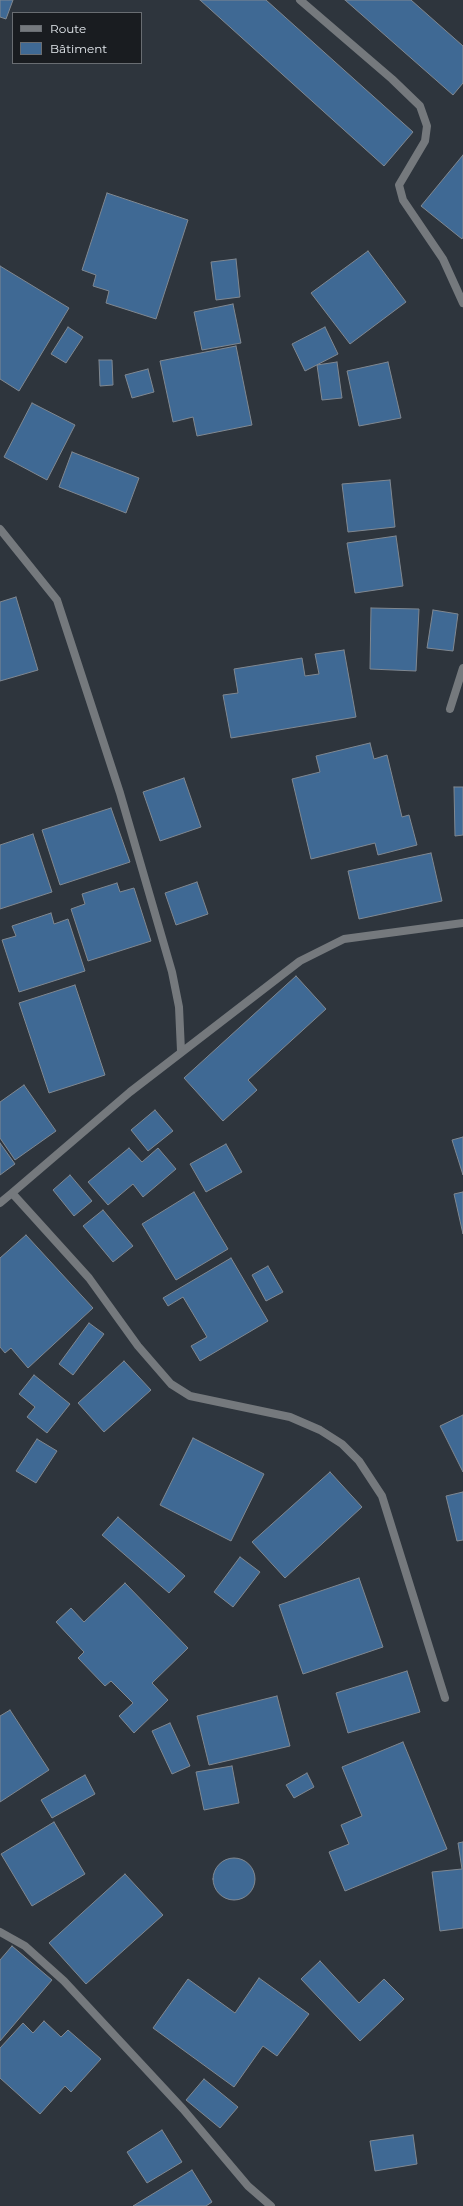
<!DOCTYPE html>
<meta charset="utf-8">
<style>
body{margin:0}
#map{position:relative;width:463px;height:2206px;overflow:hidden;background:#2e353d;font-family:Montserrat,sans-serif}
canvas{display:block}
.legend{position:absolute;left:12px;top:12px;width:130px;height:52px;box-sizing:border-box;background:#191c20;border:1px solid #696d72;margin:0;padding:5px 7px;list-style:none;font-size:12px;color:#e2e7ec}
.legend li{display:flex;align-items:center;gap:8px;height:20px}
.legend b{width:20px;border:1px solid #696d72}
</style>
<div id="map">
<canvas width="463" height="2206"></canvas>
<ul class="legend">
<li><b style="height:5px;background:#75797d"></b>Route</li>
<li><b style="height:11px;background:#3f6994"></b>Bâtiment</li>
</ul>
</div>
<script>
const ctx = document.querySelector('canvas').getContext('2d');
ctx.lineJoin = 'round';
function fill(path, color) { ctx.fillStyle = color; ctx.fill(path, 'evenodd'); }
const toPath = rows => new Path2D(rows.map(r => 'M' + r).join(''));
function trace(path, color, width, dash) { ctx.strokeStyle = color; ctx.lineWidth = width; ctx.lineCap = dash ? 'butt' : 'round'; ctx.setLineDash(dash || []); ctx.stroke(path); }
const building = toPath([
 [0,0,13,0,6,19,0,17,0,0],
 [200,0,266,0,413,132,384,166,200,0],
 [345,0,411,0,463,46,463,83,453,95,345,0],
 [463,155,463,237,462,239,421,206,463,155],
 [107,193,188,220,156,319,106,303,109,291,93,286,96,275,82,270,107,193],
 [368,251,406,302,350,344,311,293,368,251],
 [236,259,240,297,216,300,211,262,236,259],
 [0,266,69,308,19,391,0,379,0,266],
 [233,304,241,343,202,350,194,312,233,304],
 [68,327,83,337,66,363,51,354,68,327],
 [325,327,338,354,305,371,292,344,325,327],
 [236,346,252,425,197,436,193,417,173,422,160,361,236,346],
 [99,360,112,360,113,385,100,386,99,360],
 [337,362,342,398,322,400,317,365,337,362],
 [388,362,401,418,359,426,347,371,388,362],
 [148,369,154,392,132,398,125,375,148,369],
 [32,403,75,425,47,480,4,457,32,403],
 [72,452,139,478,126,513,59,487,72,452],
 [390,480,395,527,348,532,342,484,390,480],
 [396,536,403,586,355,593,347,543,396,536],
 [16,597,38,670,0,681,0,602,16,597],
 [371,608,419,609,416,671,370,669,371,608],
 [433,610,458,614,453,651,427,648,433,610],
 [344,650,356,717,231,738,223,695,238,693,234,669,302,658,305,676,319,674,315,654,344,650],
 [370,743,374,759,387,755,402,817,409,815,417,845,378,855,375,843,311,859,292,779,320,772,316,756,370,743],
 [184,778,201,827,160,841,143,792,184,778],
 [454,787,463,787,463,835,455,836,454,787],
 [111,808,130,862,60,885,42,830,111,808],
 [33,834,52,892,0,909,0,845,33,834],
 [431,853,442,901,359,919,348,871,431,853],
 [197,882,208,914,176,925,165,893,197,882],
 [117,883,120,892,134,888,151,941,88,961,71,909,85,904,82,894,117,883],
 [51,913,54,924,68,919,85,971,19,992,2,940,16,936,12,926,51,913],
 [296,976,326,1009,248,1080,257,1090,223,1121,184,1078,296,976],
 [75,985,105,1075,49,1093,19,1003,75,985],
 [24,1085,56,1131,15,1160,0,1138,0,1102,24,1085],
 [155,1110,173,1131,148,1151,131,1130,155,1110],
 [463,1137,463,1175,452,1140,463,1137],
 [0,1143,15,1164,0,1175,0,1143],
 [226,1144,242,1172,206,1192,190,1164,226,1144],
 [129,1148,142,1162,158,1148,176,1169,143,1197,133,1184,108,1205,88,1182,129,1148],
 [70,1175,92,1201,74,1216,53,1190,70,1175],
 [194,1192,228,1249,176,1280,142,1224,194,1192],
 [463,1192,463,1234,454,1194,463,1192],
 [103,1210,133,1246,113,1262,83,1226,103,1210],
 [26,1235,93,1308,28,1368,11,1348,5,1353,0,1347,0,1258,26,1235],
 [231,1258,268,1321,200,1361,191,1346,207,1337,183,1297,168,1306,163,1298,231,1258],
 [268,1266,283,1292,266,1301,252,1275,268,1266],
 [89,1323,104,1334,73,1375,59,1364,89,1323],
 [124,1361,151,1390,104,1432,78,1403,124,1361],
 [34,1375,70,1404,47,1433,27,1417,35,1407,19,1394,34,1375],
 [463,1415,463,1472,440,1426,463,1415],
 [193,1438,264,1474,231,1541,160,1505,193,1438],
 [37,1439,57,1451,36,1483,16,1471,37,1439],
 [330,1472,362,1507,285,1578,252,1542,330,1472],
 [463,1492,463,1540,457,1541,446,1496,463,1492],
 [118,1517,185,1576,169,1593,102,1535,118,1517],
 [240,1557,260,1572,233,1607,214,1592,240,1557],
 [359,1578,383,1647,303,1674,279,1605,359,1578],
 [125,1583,188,1648,152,1683,168,1700,134,1733,119,1716,133,1703,111,1681,105,1686,78,1658,84,1652,56,1622,71,1608,84,1622,125,1583],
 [407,1671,420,1712,348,1733,336,1693,407,1671],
 [277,1696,290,1746,209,1765,197,1716,277,1696],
 [10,1710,49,1770,0,1802,0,1716,10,1710],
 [170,1723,190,1766,172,1774,152,1731,170,1723],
 [403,1742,447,1849,345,1891,329,1852,349,1844,341,1825,362,1816,342,1767,403,1742],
 [232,1766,239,1803,204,1810,196,1772,232,1766],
 [307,1773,314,1787,294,1798,286,1785,307,1773],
 [85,1775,95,1794,52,1818,41,1800,85,1775],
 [54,1822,85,1874,32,1906,1,1854,54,1822],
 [463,1842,463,1928,440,1931,432,1872,462,1869,458,1843,463,1842],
 '213 1879a21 21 0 1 1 42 0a21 21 0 1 1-42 0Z',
 [125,1874,163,1915,86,1984,49,1943,125,1874],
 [12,1946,52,1980,0,2041,0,1960,12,1946],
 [320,1961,359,2003,384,1979,404,1999,360,2041,301,1979,320,1961],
 [259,1978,309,2014,277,2056,263,2046,234,2087,153,2028,188,1979,235,2013,259,1978],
 [44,2021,61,2037,68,2030,101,2059,71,2092,65,2086,40,2114,0,2078,0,2048,23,2023,33,2033,44,2021],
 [204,2079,238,2107,220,2128,186,2100,204,2079],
 [162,2130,182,2162,147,2183,127,2152,162,2130],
 [413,2135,417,2164,375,2171,370,2141,413,2135],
 [192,2170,212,2202,206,2206,133,2206,192,2170]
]);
const lane = toPath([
 [300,0,392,79,420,106,427,126,425,141,399,185,403,200,443,259,463,303],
 [450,709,463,668]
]);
const street = toPath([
 [0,529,57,600,120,793,172,972,179,1007,181,1051],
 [12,1193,130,1092,300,961,344,939,463,923],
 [0,1203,12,1193,89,1278,138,1346,171,1384,190,1396,290,1417,320,1430,342,1444,359,1461,382,1496,445,1698],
 [0,1932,25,1946,64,1981,183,2109,248,2186,271,2206]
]);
fill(building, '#3f6994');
trace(building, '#808891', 1);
trace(lane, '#75797d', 8);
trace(street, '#75797d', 8);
</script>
